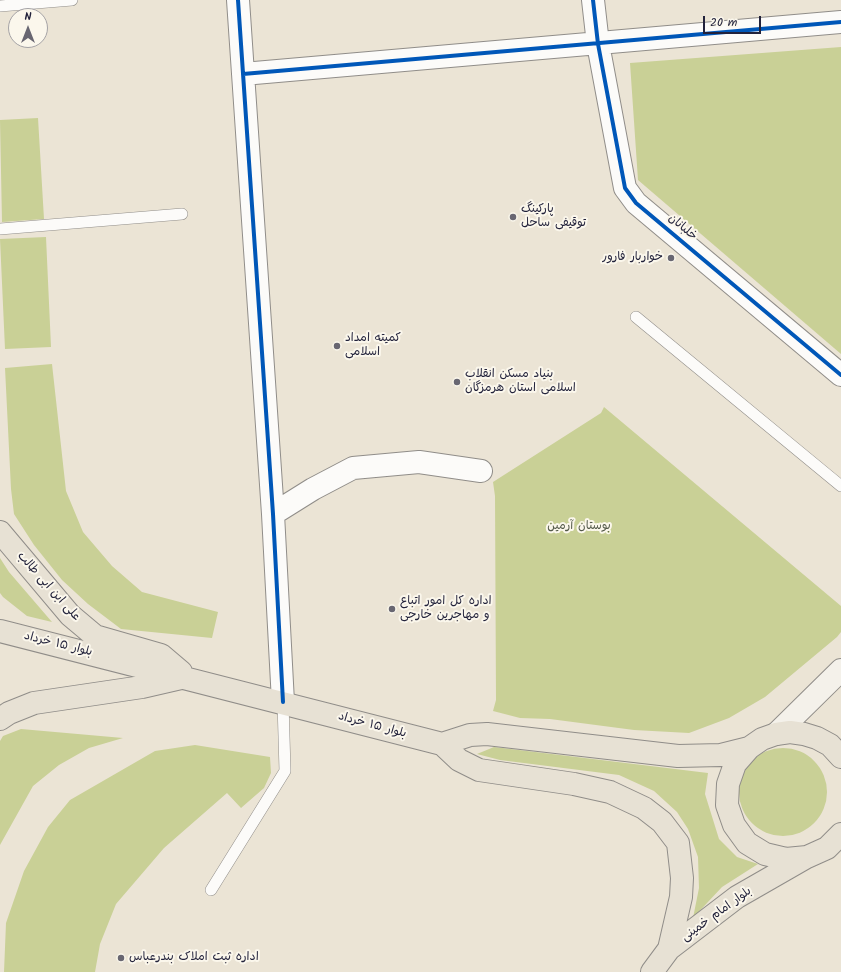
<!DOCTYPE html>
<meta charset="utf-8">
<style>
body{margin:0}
#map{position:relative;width:841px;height:972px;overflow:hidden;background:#ebe4d5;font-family:Kalam,sans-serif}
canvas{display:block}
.north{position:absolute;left:8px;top:8px;width:40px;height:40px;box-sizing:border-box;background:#fbf7ec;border:1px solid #a4a2a5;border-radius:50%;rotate:0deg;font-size:11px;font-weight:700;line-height:16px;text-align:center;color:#22223b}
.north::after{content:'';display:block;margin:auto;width:14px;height:18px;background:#686671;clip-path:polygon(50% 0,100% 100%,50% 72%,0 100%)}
.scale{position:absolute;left:703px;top:16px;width:58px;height:18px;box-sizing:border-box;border:2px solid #22223b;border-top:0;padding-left:5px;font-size:12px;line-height:14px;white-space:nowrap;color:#22223b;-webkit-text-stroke:3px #fbf7ec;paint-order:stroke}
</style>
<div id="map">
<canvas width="841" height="972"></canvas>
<div class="north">N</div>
<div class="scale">20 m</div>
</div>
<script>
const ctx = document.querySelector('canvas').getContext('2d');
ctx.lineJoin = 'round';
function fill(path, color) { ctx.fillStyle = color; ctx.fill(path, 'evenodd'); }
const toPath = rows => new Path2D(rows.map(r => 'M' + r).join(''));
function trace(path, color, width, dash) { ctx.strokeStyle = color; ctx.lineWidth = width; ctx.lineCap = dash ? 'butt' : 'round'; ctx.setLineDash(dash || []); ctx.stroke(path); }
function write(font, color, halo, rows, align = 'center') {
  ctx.font = font + ' Kalam,"Playpen Sans Arabic",sans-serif'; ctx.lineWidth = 4; ctx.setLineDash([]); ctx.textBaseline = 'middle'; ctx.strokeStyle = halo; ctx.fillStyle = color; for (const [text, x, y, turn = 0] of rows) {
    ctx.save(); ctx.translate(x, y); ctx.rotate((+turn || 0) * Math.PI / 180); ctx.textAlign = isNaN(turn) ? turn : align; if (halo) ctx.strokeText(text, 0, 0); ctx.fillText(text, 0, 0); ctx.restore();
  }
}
const green = toPath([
 [841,47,841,354,638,180,630,63],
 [38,118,44,219,2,222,0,120],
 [46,237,51,347,5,349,0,239],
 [52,364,66,491,83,532,112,566,142,592,218,612,212,638,121,629,88,604,62,580,34,545,14,514,11,489,5,368],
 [604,407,841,606,841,632,837,637,765,697,729,718,689,733,634,730,550,719,520,718,493,711,496,700,495,496,493,482,601,413],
 [0,558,9,572,52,622,27,616,3,597,0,593],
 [21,729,123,738,89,748,59,765,33,786,0,845,0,741,3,736],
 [195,745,270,757,271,773,264,788,241,808,227,793,164,848,116,904,100,944,95,972,4,972,6,923,24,871,48,827,70,800,155,751],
 [494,747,708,773,705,794,719,839,737,857,758,864,722,887,693,918,699,888,698,857,688,829,677,812,654,791,619,775,500,760,477,754],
 '739 792a44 44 0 1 1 88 0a44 44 0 1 1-88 0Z'
]);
const service = toPath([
 [0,6,72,0],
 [0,229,182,214],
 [636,317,841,486],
 [211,890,285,771,283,702]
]);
const minor = toPath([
 [238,0,273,514,283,702],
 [593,0,598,44,625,188,636,203,841,375],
 [243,74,841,22],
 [273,514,313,489,353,468,419,462,481,471]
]);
const secondary = toPath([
 [776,734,841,670]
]);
const primary = toPath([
 [0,532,70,615,95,636,161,655,181,672],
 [0,631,442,744,470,735,487,734,678,756,721,755,749,748],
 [0,719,9,713,34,703,142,687,181,678],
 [442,744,459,760,479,770,574,784,610,792,644,808,662,822,678,843,682,878,681,897,669,949],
 [841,757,830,745,817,738,804,734,790,732,776,734,762,739,749,748,735,764,728,784,727,805,734,825,747,843,765,854,786,859,807,857,827,848,841,834],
 [652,972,669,949,737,897,805,858]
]);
const cycleway = toPath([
 [238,0,273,514,283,702],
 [593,0,598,44,625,188,636,203,841,375],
 [243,74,841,22]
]);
const markers = [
 [513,217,4,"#686671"],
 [671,258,4,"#686671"],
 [337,346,4,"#686671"],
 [457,382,4,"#686671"],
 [392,609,4,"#686671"],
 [121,958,4,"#686671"]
];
const poiNames = [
 ["پارکینگ",521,210],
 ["توقیفی ساحل",521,224],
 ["خواربار فارور",663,258,"right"],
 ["کمیته امداد",345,339],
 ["اسلامی",345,353],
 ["بنیاد مسکن انقلاب",465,375],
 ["اسلامی استان هرمزگان",465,389],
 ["اداره کل امور اتباع",400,602],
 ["و مهاجرین خارجی",400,616],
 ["اداره ثبت املاک بندرعباس",129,958]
];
const streetNames = [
 ["خلبانان",682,228,40],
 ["علی ابن ابی طالب",48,587,48],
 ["بلوار ۱۵ خرداد",58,645,14],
 ["بلوار ۱۵ خرداد",372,726,15],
 ["بلوار امام خمینی",717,915,-36]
];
const parkNames = [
 ["بوستان آرمین",579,527]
];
fill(green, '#c9d096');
trace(service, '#908d89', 12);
trace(minor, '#908d89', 24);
trace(secondary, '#908d89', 24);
trace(primary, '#908d89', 24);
trace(service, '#fcfbf9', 11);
trace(minor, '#fcfbf9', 22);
trace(secondary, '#f4f1ea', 22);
trace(primary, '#e7e1d4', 22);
trace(cycleway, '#0057b8', 4);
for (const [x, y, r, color] of markers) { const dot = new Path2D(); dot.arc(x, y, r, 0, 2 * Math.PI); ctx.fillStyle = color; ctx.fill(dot); trace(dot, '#fbf7ec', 1.5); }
write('12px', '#22223b', '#fbf7ec', poiNames, 'left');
write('12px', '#22223b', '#fbf7ec', streetNames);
write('12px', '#535949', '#fbf7ec', parkNames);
</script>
